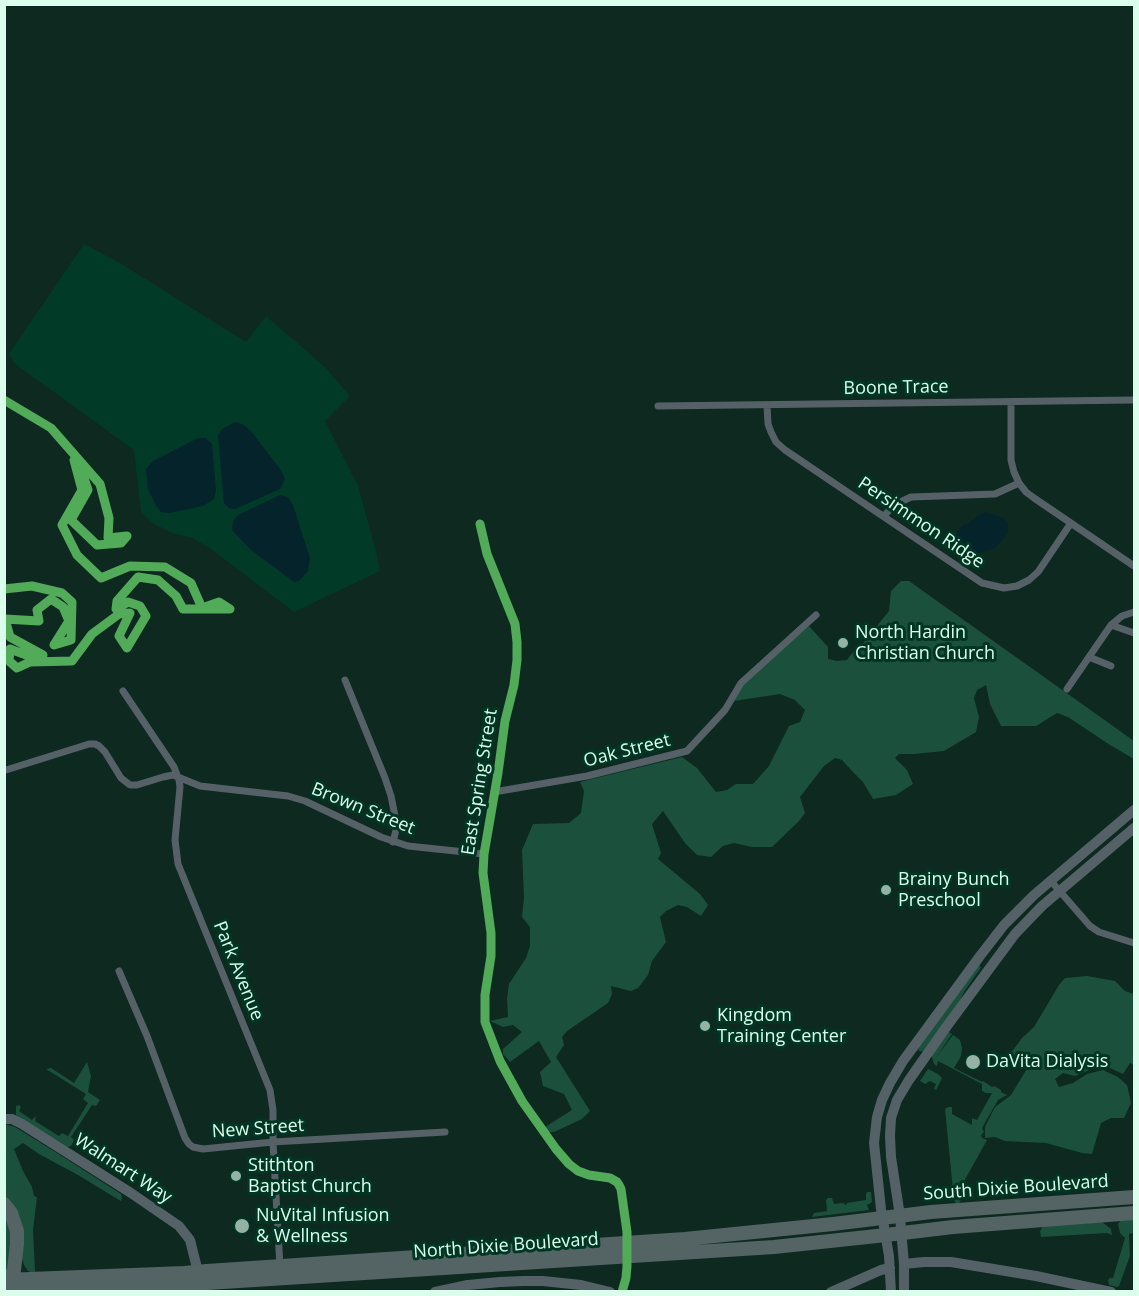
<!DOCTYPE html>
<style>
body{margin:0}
#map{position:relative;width:1139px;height:1296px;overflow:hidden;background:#0d2920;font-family:"Open Sans",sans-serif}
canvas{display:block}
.frame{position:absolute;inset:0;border:6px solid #dcfeed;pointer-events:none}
</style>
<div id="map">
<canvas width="1139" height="1296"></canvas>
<div class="frame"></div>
</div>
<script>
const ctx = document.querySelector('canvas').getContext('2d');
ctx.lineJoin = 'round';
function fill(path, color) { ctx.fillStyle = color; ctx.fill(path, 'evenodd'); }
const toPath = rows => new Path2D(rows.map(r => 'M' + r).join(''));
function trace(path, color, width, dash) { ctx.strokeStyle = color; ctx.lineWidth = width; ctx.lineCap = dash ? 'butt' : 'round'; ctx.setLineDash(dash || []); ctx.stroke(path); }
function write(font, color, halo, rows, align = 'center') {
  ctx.font = font + ' "Open Sans",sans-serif'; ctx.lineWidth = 6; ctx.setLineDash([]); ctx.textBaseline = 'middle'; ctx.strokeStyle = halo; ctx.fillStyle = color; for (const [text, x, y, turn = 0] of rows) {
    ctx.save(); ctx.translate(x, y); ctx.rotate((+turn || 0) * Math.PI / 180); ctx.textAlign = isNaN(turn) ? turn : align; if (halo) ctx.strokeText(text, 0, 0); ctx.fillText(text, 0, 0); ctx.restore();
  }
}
const built = toPath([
 [84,244,120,263,246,342,266,316,325,367,350,396,325,421,358,486,376,551,380,571,294,612,211,549,192,538,172,533,152,523,141,512,134,450,15,364,9,354]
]);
const green = toPath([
 [901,581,909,581,1134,741,1134,759,1110,745,1068,717,1057,713,1036,726,1001,726,990,704,986,685,977,690,974,698,979,717,976,732,944,751,914,754,899,754,895,758,907,770,913,784,896,795,873,799,863,782,852,771,842,760,835,758,824,766,800,797,805,813,799,821,772,847,752,847,734,843,723,846,711,857,697,855,685,843,663,811,652,824,661,853,658,859,700,894,708,905,701,916,687,907,678,905,666,911,660,917,666,942,652,961,648,975,638,988,631,991,611,986,612,994,608,1003,567,1031,562,1037,564,1045,556,1057,590,1111,582,1119,554,1132,548,1132,545,1127,572,1110,564,1094,543,1086,540,1072,551,1062,539,1041,510,1062,503,1054,503,1049,522,1032,513,1025,503,1027,490,1021,508,1017,507,998,509,984,526,958,530,946,530,927,522,917,524,898,522,850,533,824,569,823,581,813,584,791,580,782,682,757,697,768,716,792,727,790,736,784,753,784,769,766,789,726,800,722,805,710,795,700,780,694,734,701,744,684,758,670,809,626,828,647,828,659,837,661,847,660,853,652,861,646,889,611,891,591],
 [978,965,981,967,980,969,964,992,957,1006,924,1052,919,1051,918,1047],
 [1087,976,1115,981,1125,991,1134,994,1134,1065,1130,1063,1123,1074,1110,1068,1094,1068,1075,1076,1063,1073,1055,1079,1059,1087,1073,1083,1087,1074,1103,1070,1118,1077,1127,1085,1131,1103,1124,1118,1111,1118,1101,1123,1092,1154,1082,1153,1046,1143,1005,1141,995,1137,985,1138,985,1127,995,1107,1011,1095,1028,1067,1010,1054,1022,1038,1034,1027,1059,985,1065,978],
 [949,1032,952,1034,935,1059,953,1035,960,1040,962,1048,961,1056,954,1068,982,1082,983,1081,992,1087,994,1086,1001,1090,1001,1092,1007,1095,998,1100,982,1128,984,1132,981,1135,982,1138,987,1140,957,1194,961,1194,961,1200,959,1203,956,1203,954,1200,945,1109,948,1107,952,1107,952,1114,972,1125,972,1118,977,1120,992,1093,986,1093,982,1091,982,1084,938,1061,937,1066,934,1064,931,1054],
 [87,1062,91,1076,88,1092,100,1100,96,1106,92,1105,71,1137,74,1140,71,1146,68,1147,16,1115,16,1106,19,1105,21,1107,19,1111,32,1120,36,1116,35,1121,59,1136,62,1133,68,1136,88,1103,83,1099,86,1094,46,1069,51,1068,74,1083],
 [928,1069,938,1074,942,1078,936,1090,934,1089,936,1084,930,1081,925,1084,920,1081],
 [5,1124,15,1127,57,1153,121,1194,122,1197,121,1201,119,1200,78,1175,39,1154,23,1143,14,1149,23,1171,32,1187,34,1196,37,1197,33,1230,35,1272,31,1272,28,1271,24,1265,5,1199],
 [867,1192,871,1192,872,1202,867,1205,869,1210,812,1217,814,1213,827,1211,826,1200,828,1198,832,1198,834,1204,843,1203,846,1205,847,1203,866,1200,866,1194],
 [4,1211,10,1220,15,1254,4,1274],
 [1134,1219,1134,1233,1129,1234,1130,1256,1119,1286,1117,1287,1109,1285,1108,1280,1110,1278,1113,1278,1125,1238,1120,1233,1118,1224,1121,1220],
 [1102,1222,1111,1229,1112,1235,1107,1233,1041,1237,1040,1231,1043,1226]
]);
const water = toPath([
 [235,422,242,424,251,431,280,469,285,479,280,489,235,509,229,508,224,503,218,435,222,429],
 [198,438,206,438,212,444,216,491,214,499,203,506,169,513,161,512,155,504,148,489,146,469,153,461],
 [280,495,288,497,293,505,310,558,308,571,299,581,294,582,251,550,232,530,233,521,238,515],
 [986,512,1004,518,1008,525,1008,533,995,548,973,555,969,551,964,550,956,545,955,537,962,526,969,523,977,517]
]);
const street = toPath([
 [1011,402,1011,460,1014,472,1019,483,1026,492,1034,498,1134,566],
 [767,405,768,424,771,432,776,442,785,450,982,583,1004,588,1017,586,1029,580,1038,572,1071,523],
 [658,406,1134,400],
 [884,516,894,505,911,497,995,494,1019,483],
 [480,524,487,554,515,624,517,642,517,660,514,685,505,721,498,773,484,854,483,873,491,933,491,956,485,995,485,1022,500,1061,522,1101,556,1149,569,1164,578,1171,589,1175,610,1178,617,1182,621,1189,626,1226,627,1245],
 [1111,625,1134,633],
 [1089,657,1111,666],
 [345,680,385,778,391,796,397,826,393,842],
 [1067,689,1111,625,1122,616,1134,612],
 [123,691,174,767,179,780,180,787,175,840,178,864,270,1090,273,1110,273,1142,280,1267],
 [6,770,89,744,95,744,99,746,105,752,121,778,130,785,137,785,163,777,173,775,200,786,288,796,305,801,381,837,408,846,484,854],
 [494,792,587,776,687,751,725,710,741,683,816,615],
 [1050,880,1090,926,1099,932,1134,943],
 [119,971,147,1036,185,1138,189,1144,193,1147,203,1149,273,1142,445,1132],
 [622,1292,626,1278,627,1256]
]);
const secondary = toPath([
 [4,1119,12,1119,22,1124,131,1193,179,1226,190,1240,203,1292],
 [904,1264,924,1262,951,1262,1036,1276,1111,1292],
 [435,1292,468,1285,500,1282,524,1281,543,1281,581,1285,610,1292],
 [831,1292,881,1270,890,1268],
 [891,1292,889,1256,881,1209,874,1143,877,1117,882,1100,890,1083,903,1061,980,956,1004,925,1034,895,1134,810],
 [904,1292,904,1264,900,1216,891,1157,890,1136,891,1118,897,1100,909,1080,947,1026,1015,934,1042,906,1134,828]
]);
const highway = toPath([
 [4,1204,11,1213,17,1231,17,1244,14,1270,11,1275,4,1279],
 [4,1280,184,1273,207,1271,685,1239,833,1224,931,1212,1134,1197],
 [4,1291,53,1289,113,1289,774,1247,886,1235,953,1227,1134,1213]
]);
const cycleway = toPath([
 [4,400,51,428,100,484,109,518,108,538,127,536,121,543,97,545,71,520,88,490,79,463,74,460,82,490,62,525,77,555,101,578,130,566,165,567,191,583,202,608,219,602,230,609,183,609,176,596,158,580,138,577,117,601,116,609,128,602,140,606,146,616,127,648,119,636,130,613,119,614,92,634,72,661,30,662,17,668,9,661,10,649,37,659,43,655,10,637,5,619,39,621,37,610,51,599,63,607,69,621,54,645,71,640,72,602,62,593,32,586,4,589],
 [480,524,487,554,515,624,517,642,517,660,514,685,505,721,498,773,484,854,483,873,491,933,491,956,485,995,485,1022,500,1061,522,1101,556,1149,569,1164,578,1171,589,1175,610,1178,617,1182,619,1185,621,1189,627,1232,627,1266,626,1278,622,1292]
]);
const markers = [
 [843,643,6,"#94b3a5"],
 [886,890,6,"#94b3a5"],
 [705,1026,6,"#94b3a5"],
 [973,1062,8,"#94b3a5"],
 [236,1176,6,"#94b3a5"],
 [242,1226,8,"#94b3a5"]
];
const streetNames = [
 ["Boone Trace",896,388,-1],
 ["Persimmon Ridge",921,523,34],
 ["Oak Street",627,751,-14],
 ["East Spring Street",480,782,-81],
 ["Brown Street",363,809,22],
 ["Park Avenue",238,971,68],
 ["New Street",258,1129,-4],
 ["Walmart Way",123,1169,33],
 ["South Dixie Boulevard",1016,1188,-4],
 ["North Dixie Boulevard",506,1246,-4]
];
const poiNames = [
 ["North Hardin",855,633],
 ["Christian Church",855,654],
 ["Brainy Bunch",898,880],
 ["Preschool",898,901],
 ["Kingdom",717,1016],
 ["Training Center",717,1037],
 ["DaVita Dialysis",986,1062],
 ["Stithton",248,1166],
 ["Baptist Church",248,1187],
 ["NuVital Infusion",256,1216],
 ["& Wellness",256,1237]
];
fill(built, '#023a28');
fill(green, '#1b513c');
fill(water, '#04232b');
trace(street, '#556067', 7);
trace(secondary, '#546268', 10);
trace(highway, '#546364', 14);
trace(cycleway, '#51ab58', 9);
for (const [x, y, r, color] of markers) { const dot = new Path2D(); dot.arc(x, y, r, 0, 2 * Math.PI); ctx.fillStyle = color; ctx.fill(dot); trace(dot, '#003624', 2); }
write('18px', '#dcfeed', '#003624', streetNames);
write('18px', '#dcfeed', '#003624', poiNames, 'left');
</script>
